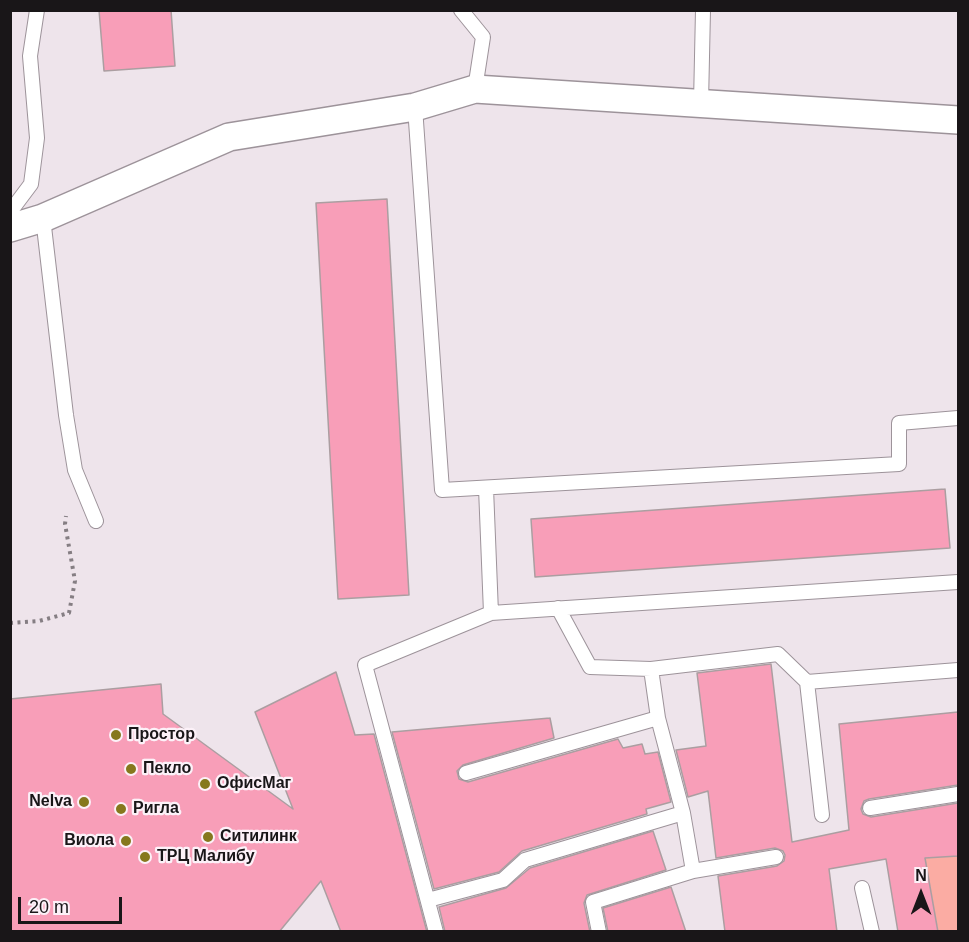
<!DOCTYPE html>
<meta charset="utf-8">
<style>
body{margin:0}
#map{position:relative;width:969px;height:942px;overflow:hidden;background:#eee4eb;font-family:Helvetica,sans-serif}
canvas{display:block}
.frame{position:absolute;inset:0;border:12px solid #191618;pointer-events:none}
.north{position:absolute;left:891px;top:864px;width:60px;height:60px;-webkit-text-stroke:4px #fcf1f8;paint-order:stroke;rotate:0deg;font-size:16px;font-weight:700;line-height:24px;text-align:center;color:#191618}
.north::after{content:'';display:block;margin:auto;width:21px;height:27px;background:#191618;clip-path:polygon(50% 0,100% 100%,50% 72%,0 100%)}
.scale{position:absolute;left:18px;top:897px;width:104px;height:27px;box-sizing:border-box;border:3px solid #191618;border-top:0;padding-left:8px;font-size:18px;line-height:21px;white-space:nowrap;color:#191618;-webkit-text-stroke:4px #fcf1f8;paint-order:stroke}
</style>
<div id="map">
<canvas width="969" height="942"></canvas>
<div class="frame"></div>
<div class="north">N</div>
<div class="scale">20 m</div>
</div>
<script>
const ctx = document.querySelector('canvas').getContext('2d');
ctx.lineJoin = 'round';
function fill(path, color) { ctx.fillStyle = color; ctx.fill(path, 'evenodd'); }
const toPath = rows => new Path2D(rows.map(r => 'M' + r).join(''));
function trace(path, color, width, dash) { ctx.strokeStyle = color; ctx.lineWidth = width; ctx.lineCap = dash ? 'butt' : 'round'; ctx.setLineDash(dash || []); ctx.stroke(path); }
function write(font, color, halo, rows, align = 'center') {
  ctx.font = font + ' Helvetica,sans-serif'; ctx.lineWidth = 4.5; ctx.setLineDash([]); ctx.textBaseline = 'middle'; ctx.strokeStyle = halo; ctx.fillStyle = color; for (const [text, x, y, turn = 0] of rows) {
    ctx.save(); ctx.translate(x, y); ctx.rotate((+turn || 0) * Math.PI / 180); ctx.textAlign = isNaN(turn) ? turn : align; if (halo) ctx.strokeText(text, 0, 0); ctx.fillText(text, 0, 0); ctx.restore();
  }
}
const green = toPath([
 [958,856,958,931,938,931,925,858]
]);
const building = toPath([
 [99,10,171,10,175,66,104,71,99,10],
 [387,199,409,595,338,599,316,203,387,199],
 [945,489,950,548,535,577,531,519,945,489],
 [771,664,792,842,849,830,839,724,958,712,958,785,869,799,864,801,861,809,863,814,871,817,958,803,958,856,925,858,938,932,898,932,886,859,829,869,837,932,725,932,718,876,777,866,784,861,785,855,783,851,775,848,716,858,708,791,688,797,676,750,706,746,697,673,771,664],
 [336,672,355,735,374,734,427,932,341,932,321,881,279,932,10,932,10,699,161,684,163,714,293,809,255,712,336,672],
 [550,718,554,738,463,765,457,771,459,779,468,782,618,739,623,748,642,744,645,754,658,752,671,802,646,809,647,814,522,851,499,872,434,889,392,732,550,718],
 [653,831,666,870,587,895,584,903,590,932,445,932,439,907,506,888,530,868,653,831],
 [671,887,686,932,608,932,603,908,671,887]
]);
const path = toPath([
 [10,623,39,621,69,613,75,581,65,524,66,516]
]);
const service = toPath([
 [461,10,483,37,475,89],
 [701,103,703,10],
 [415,107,442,490,899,464,899,423,958,418],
 [10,212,31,184,37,138,30,56,37,10],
 [43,218,66,415,75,470,96,521],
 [491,613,958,582],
 [651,669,778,654,807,682,822,815],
 [807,682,958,670],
 [466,773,658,718,651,669,590,667,558,608],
 [870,808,958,794],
 [683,813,693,871,776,857],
 [862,888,872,932],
 [428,900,503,880,525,860,683,813,658,718],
 [436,932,365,665,491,613,486,488],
 [599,932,593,902,693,871]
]);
const minor = toPath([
 [10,228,43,218,229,137,415,107,475,89,958,120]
]);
const markers = [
 [116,735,6,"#86781d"],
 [131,769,6,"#86781d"],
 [205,784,6,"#86781d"],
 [84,802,6,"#86781d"],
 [121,809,6,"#86781d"],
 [208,837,6,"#86781d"],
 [126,841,6,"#86781d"],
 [145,857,6,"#86781d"]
];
const poiNames = [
 ["Простор",128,735],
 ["Пекло",143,769],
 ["ОфисМаг",217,784],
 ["Nelva",72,802,"right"],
 ["Ригла",133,809],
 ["Ситилинк",220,837],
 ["Виола",114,841,"right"],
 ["ТРЦ Малибу",157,857]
];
fill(green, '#fbaca3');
fill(building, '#f89eb8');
trace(building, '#ab9ea1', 1.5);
trace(service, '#9d939a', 16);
trace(minor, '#9d939a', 30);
trace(path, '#857e83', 4, [3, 4.5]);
trace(service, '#fff', 14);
trace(minor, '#fff', 27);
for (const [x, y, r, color] of markers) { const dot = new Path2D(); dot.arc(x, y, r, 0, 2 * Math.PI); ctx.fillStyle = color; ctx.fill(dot); trace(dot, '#fcf1f8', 2); }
write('bold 16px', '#191618', '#fcf1f8', poiNames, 'left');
</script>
